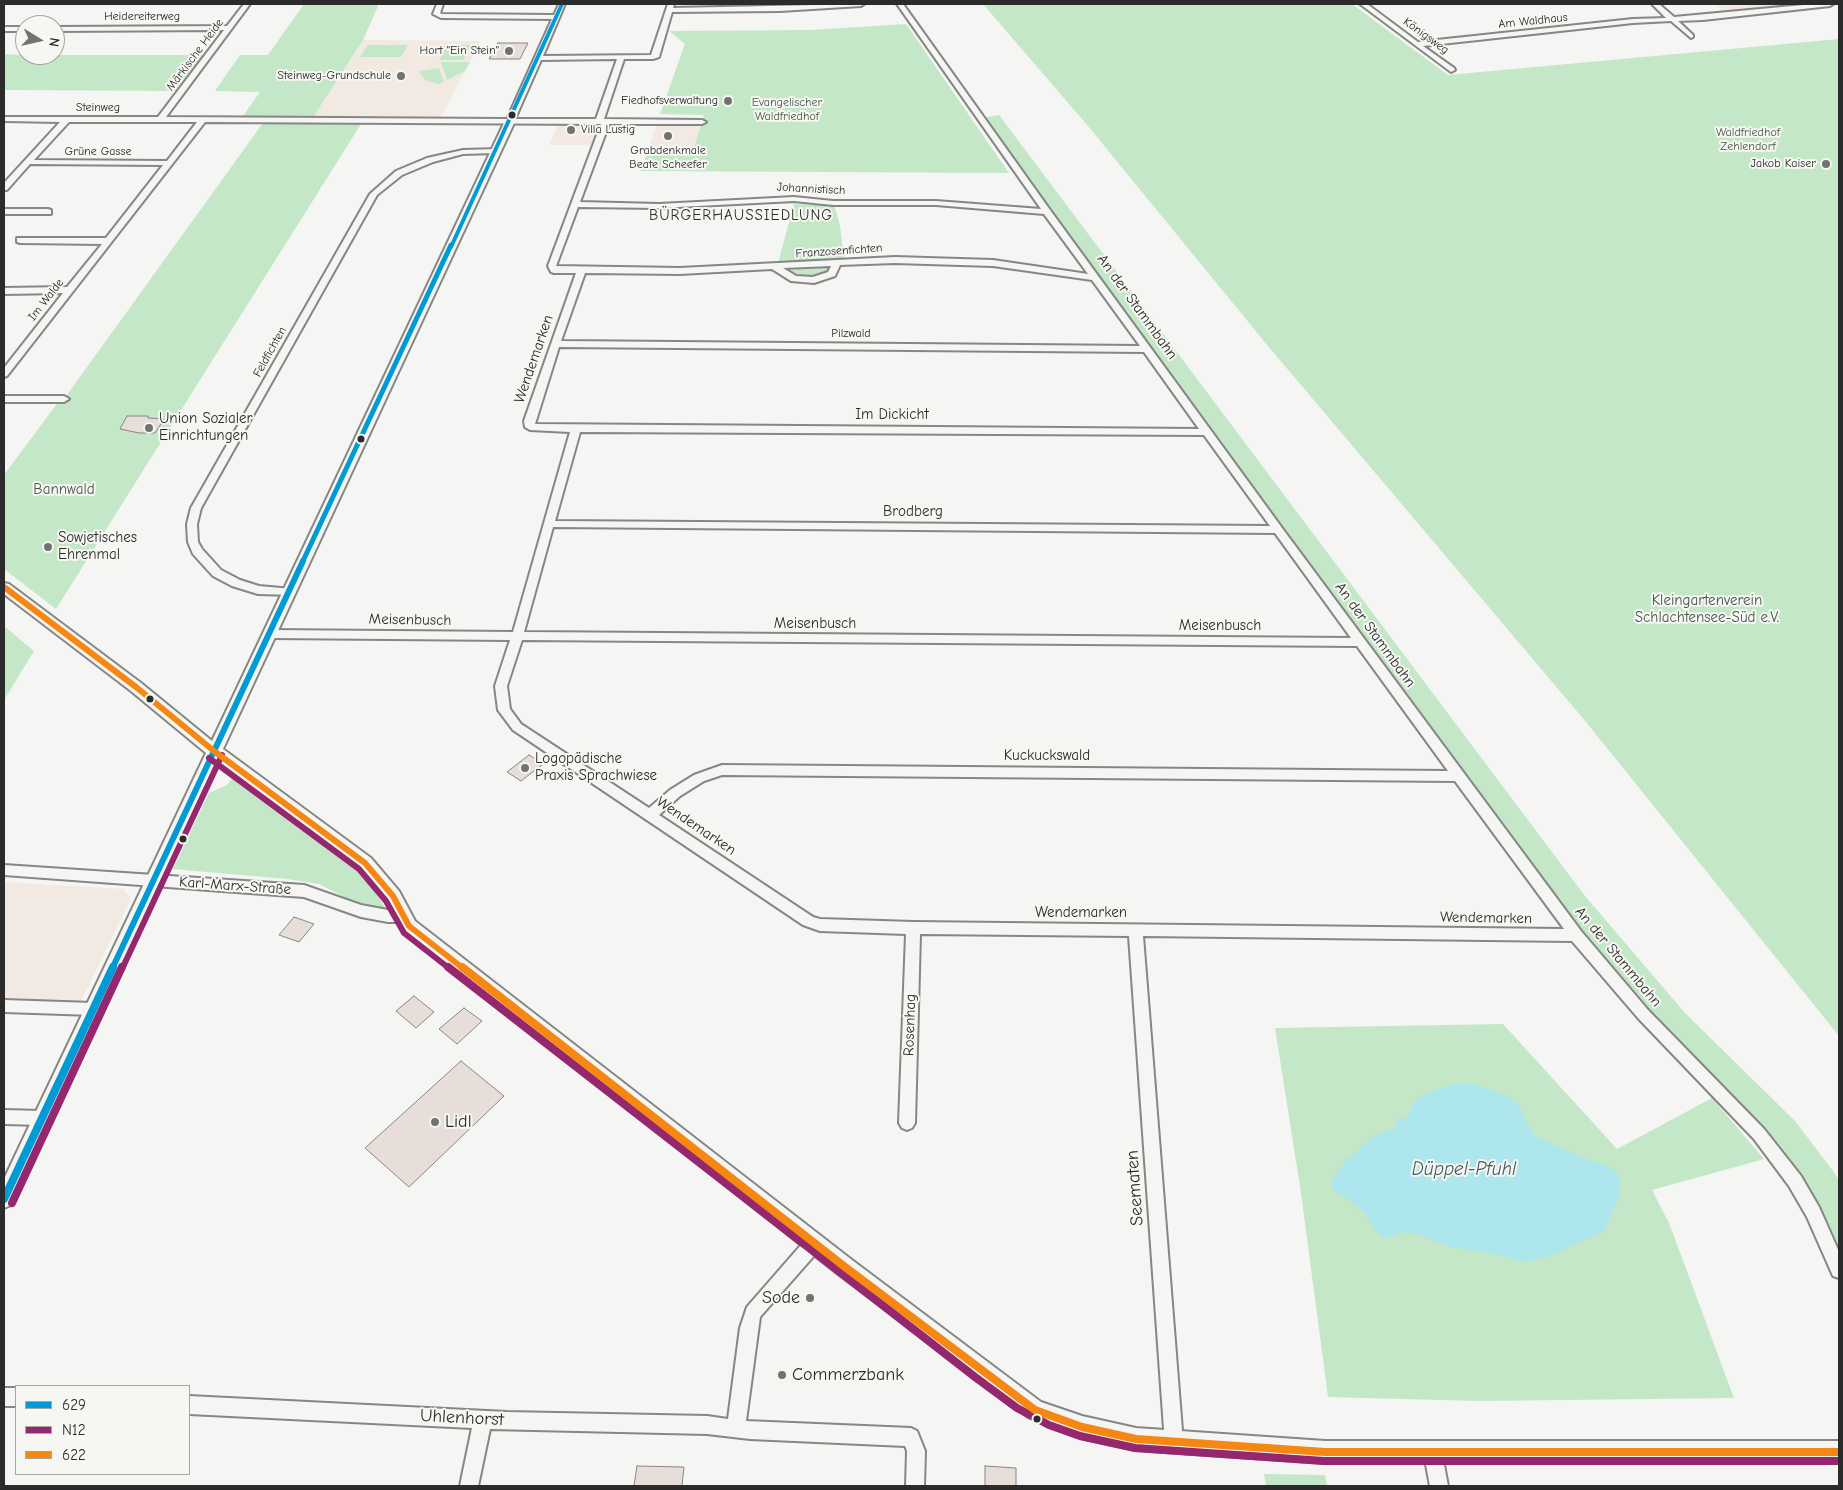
<!DOCTYPE html>
<meta charset="utf-8">
<style>
body{margin:0}
#map{position:relative;width:1843px;height:1490px;overflow:hidden;background:#f5f5f3;font-family:"Comic Neue",sans-serif}
canvas{display:block}
.frame{position:absolute;inset:0;border:5px solid #2b2b2b;pointer-events:none}
.legend{position:absolute;left:15px;top:1385px;width:175px;height:90px;box-sizing:border-box;background:#f6f6f2;border:1px solid #a5a5a2;margin:0;padding:6px 9px;list-style:none;font-size:15px;color:#2b2b2b}
.legend li{display:flex;align-items:center;gap:10px;height:25px}
.legend b{width:25px;border:1px solid #a5a5a2}
.north{position:absolute;left:15px;top:15px;width:50px;height:50px;box-sizing:border-box;background:#f6f6f2;border:1px solid #a5a5a2;border-radius:50%;rotate:99deg;font-size:14px;font-weight:700;line-height:20px;text-align:center;color:#2b2b2b}
.north::after{content:'';display:block;margin:auto;width:18px;height:22px;background:#727271;clip-path:polygon(50% 0,100% 100%,50% 72%,0 100%)}
</style>
<div id="map">
<canvas width="1843" height="1490"></canvas>
<div class="frame"></div>
<ul class="legend">
<li><b style="height:6px;background:#009bd5"></b>629</li>
<li><b style="height:6px;background:#95276e"></b>N12</li>
<li><b style="height:6px;background:#f68712"></b>622</li>
</ul>
<div class="north">N</div>
</div>
<script>
const ctx = document.querySelector('canvas').getContext('2d');
ctx.lineJoin = 'round';
function fill(path, color) { ctx.fillStyle = color; ctx.fill(path, 'evenodd'); }
const toPath = rows => new Path2D(rows.map(r => 'M' + r).join(''));
function trace(path, color, width, dash) { ctx.strokeStyle = color; ctx.lineWidth = width; ctx.lineCap = dash ? 'butt' : 'round'; ctx.setLineDash(dash || []); ctx.stroke(path); }
function write(font, color, halo, rows, align = 'center') {
  ctx.font = font + ' "Comic Neue",sans-serif'; ctx.lineWidth = 4; ctx.setLineDash([]); ctx.textBaseline = 'middle'; ctx.strokeStyle = halo; ctx.fillStyle = color; for (const [text, x, y, turn = 0] of rows) {
    ctx.save(); ctx.translate(x, y); ctx.rotate((+turn || 0) * Math.PI / 180); ctx.textAlign = isNaN(turn) ? turn : align; if (halo) ctx.strokeText(text, 0, 0); ctx.fillText(text, 0, 0); ctx.restore();
  }
}
const built = toPath([
 [1713,4,1802,4,1726,12],
 [363,40,481,41,441,117,314,116],
 [558,125,599,125,591,145,549,145],
 [656,125,701,126,694,148,649,147],
 [4,882,124,889,131,899,77,1009,4,1006]
]);
const green = toPath([
 [304,4,379,4,363,40,314,116,243,116,260,92,215,91,240,55,268,55],
 [983,4,1352,4,1448,75,1839,39,1839,1036,1586,722,1268,346,1088,126],
 [906,24,1009,173,641,171,649,147,694,148,704,115,660,114,685,44,669,31,810,30],
 [368,45,408,45,401,57,360,57],
 [447,45,471,45,463,60,439,60],
 [4,54,25,55,204,55,177,91,4,90],
 [441,62,470,62,465,71,447,80],
 [439,68,444,82,438,84,425,80,419,71],
 [999,115,1585,896,1685,1013,1795,1121,1833,1171,1839,1180,1839,1270,1795,1181,1576,935,981,118],
 [263,123,361,124,56,609,4,569,4,475,56,405,64,399],
 [794,204,834,205,840,225,844,259,778,263],
 [834,267,831,272,814,278,794,277,785,270],
 [4,626,34,651,4,700],
 [232,778,355,870,373,889,386,909,383,911,362,906,319,884,287,879,173,869,209,793,227,785],
 [1503,1024,1617,1149,1712,1098,1764,1159,1652,1190,1669,1223,1734,1398,1479,1401,1328,1397,1301,1193,1275,1028],
 [1264,1474,1325,1475,1327,1486,1266,1486]
]);
const water = toPath([
 [1455,1084,1474,1084,1500,1093,1515,1101,1535,1136,1585,1159,1604,1164,1620,1175,1618,1200,1605,1230,1551,1256,1523,1262,1503,1256,1447,1246,1417,1234,1399,1232,1393,1236,1383,1237,1375,1230,1364,1212,1344,1196,1332,1190,1332,1180,1345,1161,1374,1136,1397,1127,1396,1122,1399,1118,1405,1119,1417,1099,1440,1088]
]);
const building = toPath([
 [498,43,528,43,520,59,489,59,498,43],
 [127,416,148,416,148,418,164,419,155,433,139,433,120,429,127,416],
 [529,755,543,764,521,781,507,772,529,755],
 [294,917,314,924,299,942,279,935,294,917],
 [414,996,434,1012,416,1028,396,1011,414,996],
 [464,1008,482,1021,457,1044,439,1029,464,1008],
 [461,1061,504,1096,409,1187,365,1148,461,1061],
 [637,1466,684,1467,682,1486,634,1486,637,1466],
 [985,1466,1016,1468,1016,1486,985,1486,985,1466]
]);
const minor = toPath([
 [244,4,250,4,166,117,507,119,552,19,441,18,433,14,437,4,443,4,440,13,442,14,554,15,559,4,565,4,543,56,651,55,668,4,674,4,673,8,864,4,861,6,780,11,672,12,659,57,653,59,624,59,604,119,702,120,706,122,702,124,609,124,580,202,659,204,794,197,833,201,936,201,1041,209,897,4,903,4,1050,210,1282,528,1581,931,1648,1010,1764,1129,1801,1176,1819,1207,1839,1252,1839,1278,1833,1276,1807,1217,1789,1186,1754,1139,1638,1018,1572,941,1143,936,1183,1443,1180,1449,1174,1452,1168,1449,1165,1443,1129,936,920,934,915,1123,912,1128,907,1130,902,1128,899,1123,906,934,820,931,803,925,513,730,498,710,495,686,510,640,269,638,263,634,269,630,513,632,570,432,530,430,525,427,524,421,576,273,554,273,551,272,548,266,601,124,205,122,7,376,4,377,4,368,63,293,4,294,4,288,67,287,102,244,20,243,17,242,17,238,106,238,163,165,30,164,7,190,4,190,4,183,60,122,4,121,4,117,158,117,224,30,55,31,55,27,227,26,244,4],
 [617,59,596,119,515,119,541,60,617,59],
 [69,122,197,122,167,161,34,160,69,122],
 [794,201,833,205,936,205,1044,214,1088,274,993,260,895,257,680,268,556,266,578,207,659,208,794,201],
 [895,263,993,266,1092,280,1140,346,561,341,585,273,680,274,772,269,791,281,814,283,835,276,840,265,895,263],
 [831,266,828,272,813,277,796,276,783,268,831,266],
 [559,347,1144,352,1199,429,535,424,559,347],
 [580,432,1204,435,1270,526,555,521,580,432],
 [553,527,1275,533,1351,638,524,632,553,527],
 [522,640,1357,646,1448,771,722,765,694,775,670,790,649,808,521,724,510,709,507,686,522,640],
 [722,775,1455,781,1564,929,913,922,820,919,813,917,659,815,680,796,704,781,722,775],
 [1360,4,1367,4,1418,42,1633,19,1666,18,1652,4,1659,4,1674,17,1814,4,1833,4,1830,6,1703,20,1678,21,1693,35,1693,37,1691,38,1671,21,1633,23,1423,46,1454,68,1455,70,1451,72,1360,4],
 [4,27,25,27,25,31,4,31,4,27],
 [498,149,499,151,495,153,463,154,433,162,402,175,377,195,201,508,197,524,198,542,202,549,221,570,240,580,259,586,292,589,294,592,292,595,258,594,232,586,213,576,193,554,188,542,187,524,191,508,370,194,396,171,427,158,463,150,498,149],
 [48,209,51,210,51,214,4,214,4,209,48,209],
 [4,396,64,396,69,399,64,402,4,402,4,396],
 [4,865,304,885,361,905,388,910,403,910,408,912,410,916,408,920,403,922,388,922,361,917,304,897,4,875,4,865],
 [4,1000,93,1003,98,1005,100,1009,98,1013,93,1015,4,1012,4,1000],
 [4,1110,42,1111,47,1113,50,1118,47,1123,42,1125,4,1124,4,1110],
 [814,1235,820,1237,822,1243,820,1249,760,1317,746,1421,911,1428,917,1431,925,1451,924,1486,906,1486,907,1451,905,1446,750,1439,707,1434,490,1429,478,1486,460,1486,472,1428,189,1414,189,1396,507,1412,707,1416,728,1419,740,1328,747,1307,808,1237,814,1235],
 [4,1388,16,1388,16,1406,4,1406,4,1388],
 [1433,1445,1439,1448,1442,1454,1448,1486,1430,1486,1424,1454,1427,1448,1433,1445]
]);
const tertiary = toPath([
 [510,118,515,121,223,749,371,858,399,891,415,921,852,1260,1041,1402,1082,1416,1136,1428,1325,1441,1839,1441,1839,1463,1325,1463,1136,1450,1082,1438,1028,1417,838,1274,403,931,387,901,359,868,217,761,11,1205,4,1208,4,1179,206,753,131,691,4,594,4,583,9,584,141,683,212,741,505,121,510,118]
]);
const bus1Far3 = toPath([
 [451,247,562,4]
]);
const bus1Far2 = toPath([
 [302,563,451,245]
]);
const bus1Far1 = toPath([
 [112,969,303,561]
]);
const bus1 = toPath([
 [4,1199,113,967]
]);
const bus2Far1 = toPath([
 [209,758,359,869,386,901,404,933,450,969],
 [122,969,222,755]
]);
const bus2 = toPath([
 [448,967,975,1377,1017,1408,1049,1425,1080,1436,1135,1448,1324,1461,1839,1461],
 [12,1203,122,967]
]);
const bus3Far1 = toPath([
 [4,587,136,687,214,751,365,863,393,896,409,926,464,969]
]);
const bus3 = toPath([
 [462,967,845,1267,1035,1410,1082,1427,1136,1439,1325,1452,1839,1452]
]);
const markers = [
 [509,51,5,"#727271"],
 [401,76,5,"#727271"],
 [728,101,5,"#727271"],
 [512,115,4.5,"#2b2b2b"],
 [571,130,5,"#727271"],
 [668,136,5,"#727271"],
 [1826,164,5,"#727271"],
 [149,428,5,"#727271"],
 [361,439,4.5,"#2b2b2b"],
 [48,547,5,"#727271"],
 [150,699,4.5,"#2b2b2b"],
 [525,768,5,"#727271"],
 [183,839,4.5,"#2b2b2b"],
 [435,1122,5,"#727271"],
 [810,1298,5,"#727271"],
 [782,1375,5,"#727271"],
 [1037,1419,4.5,"#2b2b2b"]
];
const farStreetnames = [
 ["Heidereiterweg",142,17],
 ["Am Waldhaus",1533,21,-6],
 ["Königsweg",1426,36,36],
 ["Märkische Heide",195,55,-53],
 ["Steinweg",98,108],
 ["Grüne Gasse",98,152],
 ["Johannistisch",811,189,3],
 ["Franzosenfichten",839,251,-4],
 ["Im Walde",46,300,-52],
 ["Pilzwald",851,334],
 ["Feldfichten",270,352,-61]
];
const farPoinames = [
 ["Hort \"Ein Stein\"",499,51],
 ["Steinweg-Grundschule",391,76],
 ["Fiedhofsverwaltung",718,101],
 ["Villa Lustig",581,130,"left"],
 ["Grabdenkmale",668,151,"center"],
 ["Beate Scheefer",668,165,"center"],
 ["Jakob Kaiser",1816,164]
];
const farParknames = [
 ["Evangelischer",787,103],
 ["Waldfriedhof",787,117],
 ["Waldfriedhof",1748,133],
 ["Zehlendorf",1748,147]
];
const farQuarternames = [
 ["BÜRGERHAUSSIEDLUNG",741,216]
];
const streetNames = [
 ["An der Stammbahn",1137,307,54],
 ["Wendemarken",534,359,-71],
 ["Im Dickicht",892,415],
 ["Brodberg",913,512],
 ["Meisenbusch",410,620,1],
 ["Meisenbusch",815,624],
 ["Meisenbusch",1220,626],
 ["An der Stammbahn",1375,635,54],
 ["Kuckuckswald",1047,756],
 ["Wendemarken",696,826,34],
 ["Karl-Marx-Straße",235,886,4],
 ["Wendemarken",1081,913],
 ["Wendemarken",1486,918,1],
 ["An der Stammbahn",1618,957,50],
 ["Rosenhag",910,1025,-88]
];
const poiNames = [
 ["Union Sozialer",159,419],
 ["Einrichtungen",159,436],
 ["Sowjetisches",58,538],
 ["Ehrenmal",58,555],
 ["Logopädische",535,759],
 ["Praxis Sprachwiese",535,776]
];
const parkNames = [
 ["Bannwald",64,490],
 ["Kleingartenverein",1707,601],
 ["Schlachtensee-Süd e.V.",1707,618]
];
const nearPoinames = [
 ["Lidl",445,1122],
 ["Sode",800,1298,"right"],
 ["Commerzbank",792,1375]
];
const nearStreetnames = [
 ["Seematen",1135,1188,-94],
 ["Uhlenhorst",462,1418,3]
];
const nearWaternames = [
 ["Düppel-Pfuhl",1464,1170]
];
fill(built, '#f2e9e2');
fill(green, '#c4e7c8');
fill(water, '#aee6ed');
fill(building, '#e8ded9');
trace(building, '#868685', 1);
trace(minor, '#868685', 4);
trace(tertiary, '#868685', 4);
fill(minor, '#f5f5f3');
fill(tertiary, '#f5f5f3');
trace(bus1Far3, '#009bd5', 4);
trace(bus1Far2, '#009bd5', 5);
trace(bus1Far1, '#009bd5', 6);
trace(bus1, '#009bd5', 8);
trace(bus2Far1, '#95276e', 6);
trace(bus2, '#95276e', 8);
trace(bus3Far1, '#f68712', 6);
trace(bus3, '#f68712', 8);
for (const [x, y, r, color] of markers) { const dot = new Path2D(); dot.arc(x, y, r, 0, 2 * Math.PI); ctx.fillStyle = color; ctx.fill(dot); trace(dot, '#f6f6f2', 2); }
write('12px', '#2b2b2b', '#f6f6f2', farStreetnames);
write('12px', '#2b2b2b', '#f6f6f2', farPoinames, 'right');
write('12px', '#47574a', '#f6f6f2', farParknames);
ctx.letterSpacing = '1px';
write('15px', '#2b2b2b', '#f6f6f2', farQuarternames);
ctx.letterSpacing = '0px';
write('15px', '#2b2b2b', '#f6f6f2', streetNames);
write('15px', '#2b2b2b', '#f6f6f2', poiNames, 'left');
write('15px', '#47574a', '#f6f6f2', parkNames);
write('18px', '#2b2b2b', '#f6f6f2', nearPoinames, 'left');
write('18px', '#2b2b2b', '#f6f6f2', nearStreetnames);
write('italic 19px', '#44585b', '#f6f6f2', nearWaternames);
</script>
